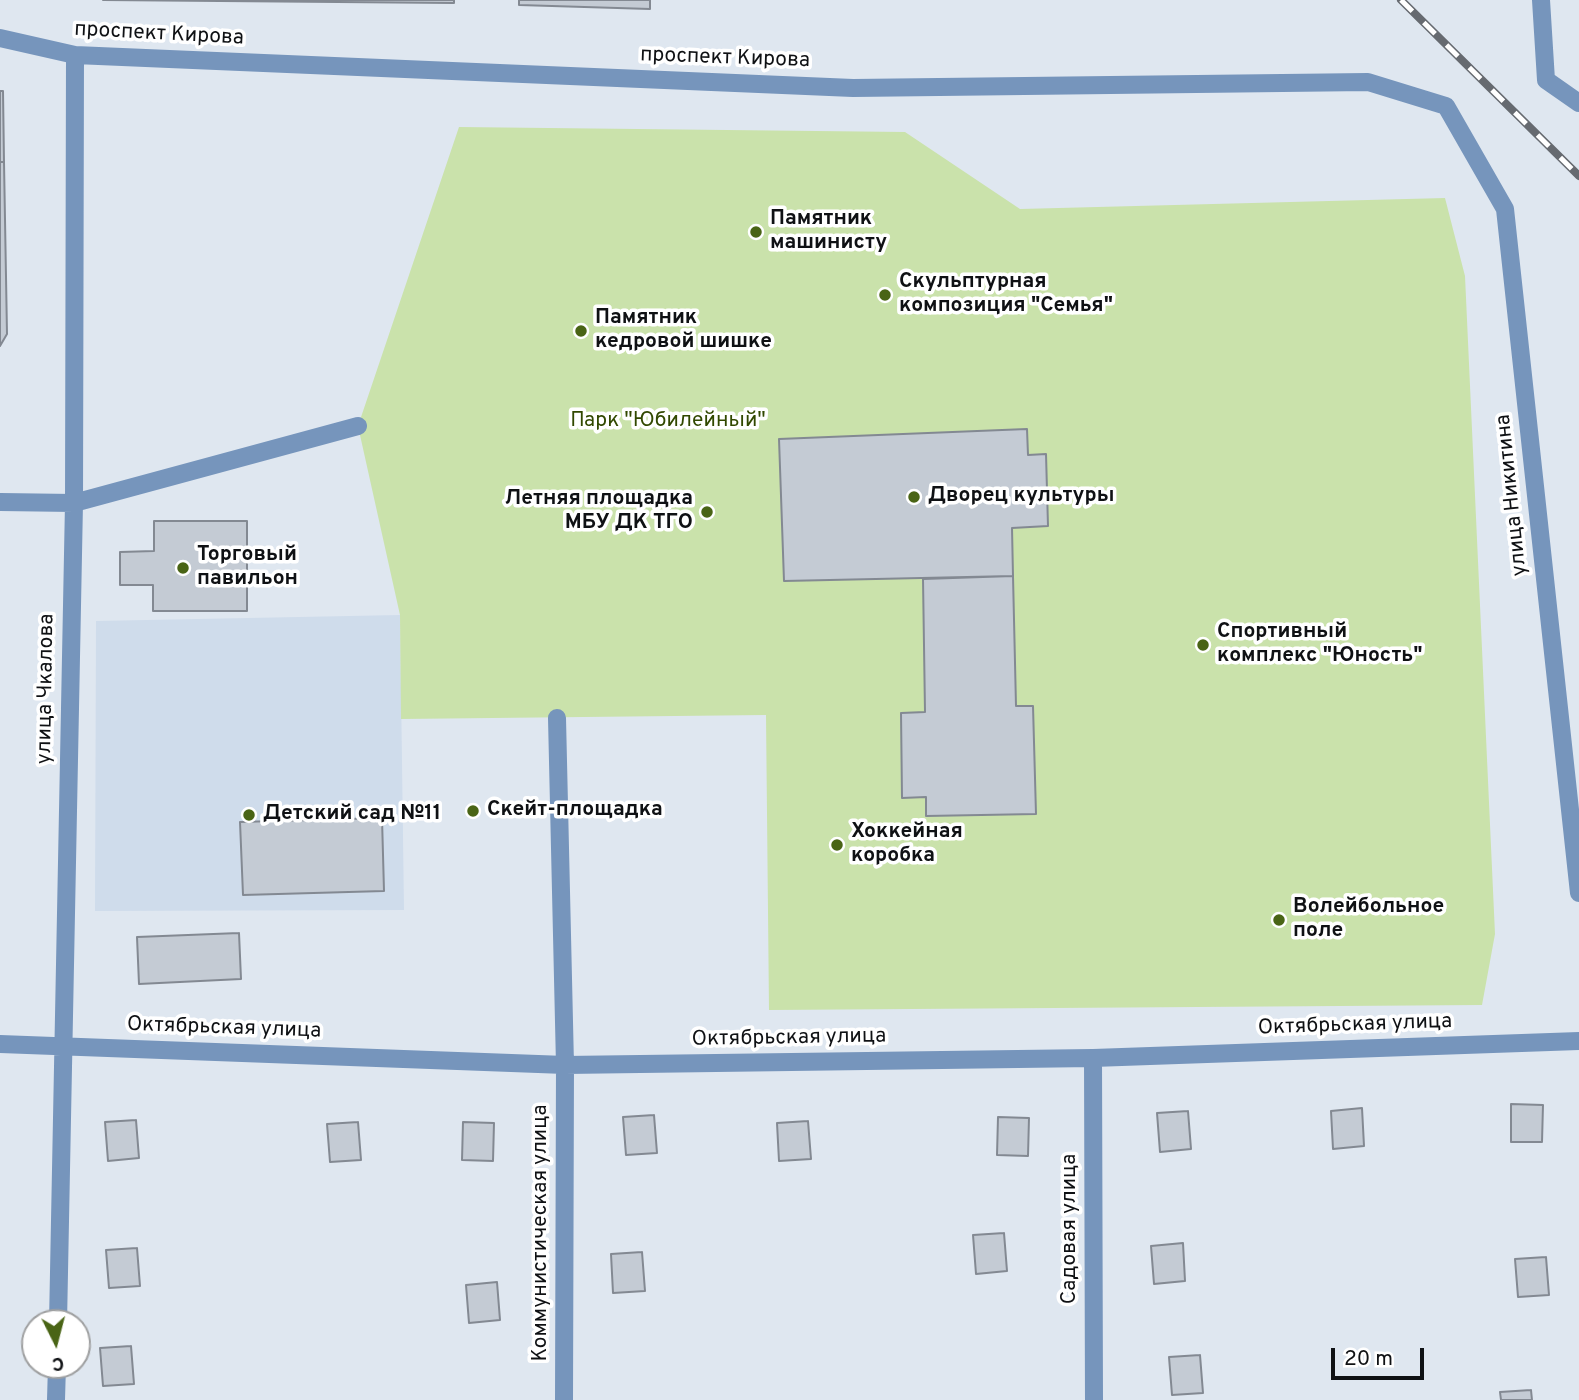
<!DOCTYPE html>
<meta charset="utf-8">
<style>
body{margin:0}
#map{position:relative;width:1579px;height:1400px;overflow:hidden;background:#dfe7f0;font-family:Overpass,sans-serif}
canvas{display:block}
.north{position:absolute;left:21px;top:1309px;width:70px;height:70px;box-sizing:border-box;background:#fff;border:2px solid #9fa0a1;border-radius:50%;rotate:174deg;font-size:19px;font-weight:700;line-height:28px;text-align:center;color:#0f1114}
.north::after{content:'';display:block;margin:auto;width:24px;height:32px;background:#496415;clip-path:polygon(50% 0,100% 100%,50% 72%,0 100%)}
.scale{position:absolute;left:1331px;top:1348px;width:93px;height:32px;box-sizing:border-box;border:4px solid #0f1114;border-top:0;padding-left:9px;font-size:21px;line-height:24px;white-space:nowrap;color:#0f1114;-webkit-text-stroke:5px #fff;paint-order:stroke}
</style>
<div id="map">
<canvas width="1579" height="1400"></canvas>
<div class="north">С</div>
<div class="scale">20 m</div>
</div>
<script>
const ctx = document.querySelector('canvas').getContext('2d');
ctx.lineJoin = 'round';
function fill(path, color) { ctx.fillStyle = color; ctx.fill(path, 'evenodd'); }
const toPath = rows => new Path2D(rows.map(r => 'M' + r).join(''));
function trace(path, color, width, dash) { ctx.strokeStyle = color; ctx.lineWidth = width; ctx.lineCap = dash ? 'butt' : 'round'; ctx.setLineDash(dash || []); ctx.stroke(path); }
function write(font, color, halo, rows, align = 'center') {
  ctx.font = font + ' Overpass,sans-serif'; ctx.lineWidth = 7; ctx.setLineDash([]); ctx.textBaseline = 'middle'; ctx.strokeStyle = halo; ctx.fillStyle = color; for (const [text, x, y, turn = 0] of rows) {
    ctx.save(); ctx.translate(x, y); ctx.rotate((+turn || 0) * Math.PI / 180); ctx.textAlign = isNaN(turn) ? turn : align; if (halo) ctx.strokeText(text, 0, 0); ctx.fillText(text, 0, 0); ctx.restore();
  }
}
const built = toPath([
 [400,615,404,910,95,911,96,621]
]);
const green = toPath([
 [459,127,905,132,1020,209,1445,198,1465,276,1495,934,1482,1005,769,1010,766,715,401,719,400,615,358,426]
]);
const building = toPath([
 [103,0,454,0,454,3,103,0],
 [519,0,650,0,650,9,519,5,519,0],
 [0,91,3,91,4,162,0,162,0,91],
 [0,162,4,162,7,334,0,346,0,162],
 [1027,429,1028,455,1046,454,1048,526,1012,528,1013,576,784,581,779,439,1027,429],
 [154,521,247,521,247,611,153,611,153,585,120,585,120,552,154,551,154,521],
 [1013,576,1016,706,1033,706,1036,814,926,816,926,797,902,798,901,713,925,712,923,579,1013,576],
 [382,818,384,891,243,895,240,822,382,818],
 [239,933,241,979,139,984,137,937,239,933],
 [1511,1104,1543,1105,1542,1142,1511,1142,1511,1104],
 [1362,1108,1364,1146,1333,1149,1331,1111,1362,1108],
 [1188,1111,1191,1149,1160,1152,1157,1113,1188,1111],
 [654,1115,657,1153,626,1155,623,1117,654,1115],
 [998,1117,1029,1118,1028,1156,997,1155,998,1117],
 [136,1120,139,1158,108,1161,105,1122,136,1120],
 [808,1121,811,1159,779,1161,777,1123,808,1121],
 [358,1122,361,1160,330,1162,327,1124,358,1122],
 [463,1122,494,1123,493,1161,462,1160,463,1122],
 [1004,1233,1007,1271,976,1274,973,1235,1004,1233],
 [1183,1243,1185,1281,1154,1284,1151,1246,1183,1243],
 [137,1248,140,1286,109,1288,106,1250,137,1248],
 [642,1252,645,1291,613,1293,611,1254,642,1252],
 [1546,1257,1549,1295,1518,1297,1515,1259,1546,1257],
 [497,1282,500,1320,469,1323,466,1285,497,1282],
 [131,1346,134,1384,103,1386,100,1348,131,1346],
 [1200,1355,1203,1393,1172,1395,1169,1357,1200,1355],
 [1531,1390,1532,1400,1501,1400,1500,1392,1531,1390]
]);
const minor = toPath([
 [1541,0,1546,80,1579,103],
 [0,38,75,55,853,88,1368,82,1446,106,1505,209,1579,893],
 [0,502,74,503,358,426],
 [557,718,565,1065,564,1400],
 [0,1044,565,1065,1093,1058,1579,1041],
 [1093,1058,1094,1400],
 [58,1323,74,503,75,55],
 [56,1400,57,1365]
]);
const rail = toPath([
 [1401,0,1579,176]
]);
const markers = [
 [756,232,7,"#496415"],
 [885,295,7,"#496415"],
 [581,331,7,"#496415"],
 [914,497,7,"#496415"],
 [707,512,7,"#496415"],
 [183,568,7,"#496415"],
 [1203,645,7,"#496415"],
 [473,811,7,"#496415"],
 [249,815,7,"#496415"],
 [837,845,7,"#496415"],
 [1279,920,7,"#496415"]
];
const streetNames = [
 ["проспект Кирова",159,35,3],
 ["проспект Кирова",725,59,2],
 ["улица Никитина",1513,495,-96],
 ["улица Чкалова",47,689,-89],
 ["Октябрьская улица",1355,1026,-2],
 ["Октябрьская улица",224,1029,2],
 ["Октябрьская улица",789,1039,-1],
 ["Садовая улица",1071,1229,-90],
 ["Коммунистическая улица",542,1233,-90]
];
const poiNames = [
 ["Памятник",770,220],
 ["машинисту",770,244],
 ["Скульптурная",899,283],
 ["композиция \"Семья\"",899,307],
 ["Памятник",595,319],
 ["кедровой шишке",595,343],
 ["Дворец культуры",928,497],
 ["Летняя площадка",693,500,"right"],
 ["МБУ ДК ТГО",693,524,"right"],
 ["Торговый",197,556],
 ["павильон",197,580],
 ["Спортивный",1217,633],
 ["комплекс \"Юность\"",1217,657],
 ["Скейт-площадка",487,811],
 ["Детский сад №11",263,815],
 ["Хоккейная",851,833],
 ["коробка",851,857],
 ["Волейбольное",1293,908],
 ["поле",1293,932]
];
const parkNames = [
 ["Парк \"Юбилейный\"",668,422]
];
fill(built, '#cfdceb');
fill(green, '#cae2ab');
fill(building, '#c4cbd4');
trace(building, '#838992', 2);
trace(minor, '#7695bc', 18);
trace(rail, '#666a70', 8);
trace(rail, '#fff', 5, [16]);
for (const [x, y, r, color] of markers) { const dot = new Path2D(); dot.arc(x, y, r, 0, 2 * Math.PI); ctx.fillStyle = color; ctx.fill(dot); trace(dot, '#fff', 2.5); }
write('21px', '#0f1114', '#fff', streetNames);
write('bold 21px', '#0f1114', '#fff', poiNames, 'left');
write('21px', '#314800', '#fff', parkNames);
</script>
